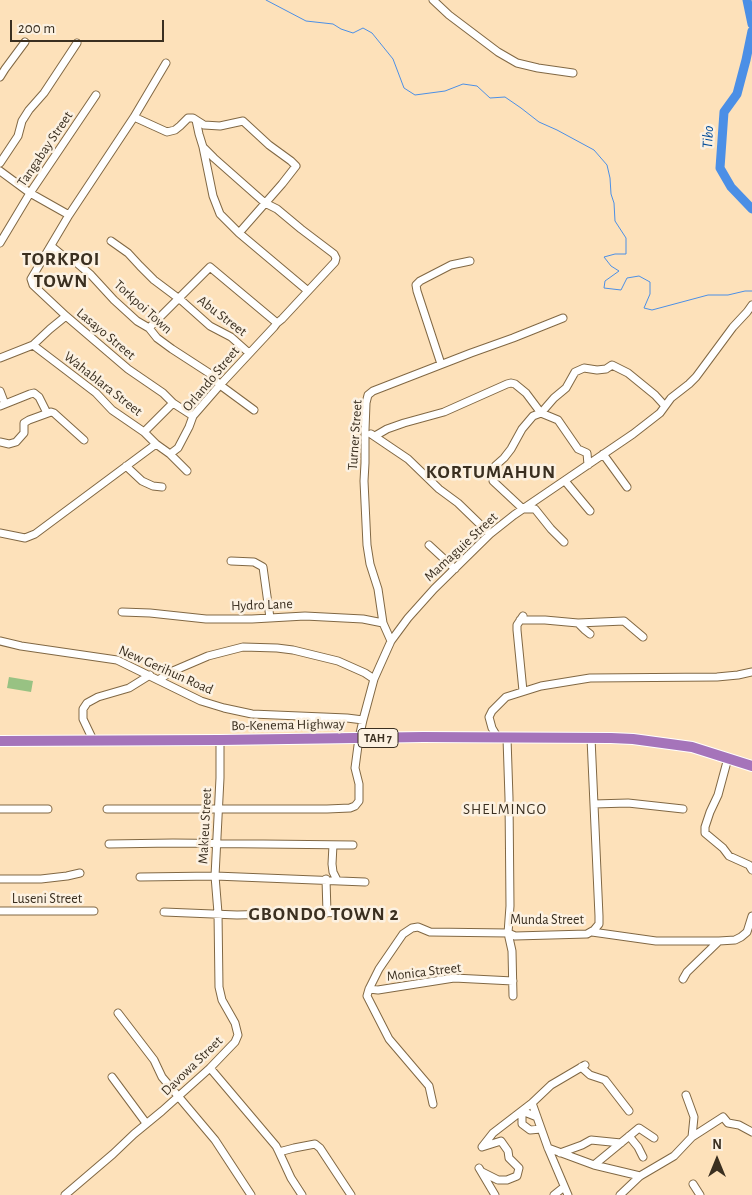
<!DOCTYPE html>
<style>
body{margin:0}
#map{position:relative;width:752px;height:1195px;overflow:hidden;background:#fde1ba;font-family:"Alegreya Sans",sans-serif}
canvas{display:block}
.north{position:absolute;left:692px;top:1135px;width:50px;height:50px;-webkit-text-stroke:4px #fcf1e1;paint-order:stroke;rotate:0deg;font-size:14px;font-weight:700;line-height:20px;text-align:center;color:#3a2f20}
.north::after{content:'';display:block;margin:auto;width:18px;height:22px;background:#3a2f20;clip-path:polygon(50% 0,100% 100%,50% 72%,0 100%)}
.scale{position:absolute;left:10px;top:20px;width:154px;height:22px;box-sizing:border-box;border:2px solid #3a2f20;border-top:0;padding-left:6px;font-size:15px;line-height:18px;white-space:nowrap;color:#3a2f20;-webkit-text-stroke:4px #fcf1e1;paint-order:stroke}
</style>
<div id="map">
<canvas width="752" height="1195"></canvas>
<div class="north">N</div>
<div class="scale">200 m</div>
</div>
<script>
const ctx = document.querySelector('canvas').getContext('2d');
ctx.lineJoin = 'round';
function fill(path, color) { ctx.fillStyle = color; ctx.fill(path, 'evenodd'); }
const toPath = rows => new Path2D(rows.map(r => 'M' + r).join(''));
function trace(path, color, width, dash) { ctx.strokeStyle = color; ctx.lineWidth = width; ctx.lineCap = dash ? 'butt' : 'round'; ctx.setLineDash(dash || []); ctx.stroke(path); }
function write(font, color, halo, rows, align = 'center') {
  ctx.font = font + ' "Alegreya Sans",sans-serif'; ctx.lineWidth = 5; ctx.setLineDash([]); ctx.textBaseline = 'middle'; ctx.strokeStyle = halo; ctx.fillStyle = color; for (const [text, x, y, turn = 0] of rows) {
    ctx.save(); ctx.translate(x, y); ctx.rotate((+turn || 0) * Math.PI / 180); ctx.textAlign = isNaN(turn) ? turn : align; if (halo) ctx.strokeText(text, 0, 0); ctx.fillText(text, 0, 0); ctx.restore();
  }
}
const green = toPath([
 [9,677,33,681,31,692,7,688]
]);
const stream = toPath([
 [266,0,306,21,333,24,341,29,353,33,363,28,372,33,393,59,404,88,415,95,445,91,463,84,477,86,490,98,505,97,521,108,539,122,557,130,594,150,607,165,610,178,611,194,614,203,615,221,626,238,626,254,615,254,604,257,611,266,619,271,605,281,604,288,621,290,627,278,639,276,650,282,650,294,644,308,652,310,708,295,728,295,745,291,752,291]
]);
const river = toPath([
 [747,0,752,24],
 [752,31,746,60,737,94,724,112,720,168,731,187,752,209]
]);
const minor = toPath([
 [433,0,449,15,498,52,517,63,538,68,573,73],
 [166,63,134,117,167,132,175,130,180,126,188,118,193,118,204,125,220,126,243,121,269,145,291,161,296,166,282,184,239,233],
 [0,77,5,69,25,42],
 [134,117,69,215,31,279,33,285,66,316,128,369,163,393,173,403,144,432],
 [203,147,213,196,220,214,239,233,308,291],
 [0,163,18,136,22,121,29,110,44,93,77,43],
 [0,171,30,193,69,215],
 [111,241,128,253,140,266,154,280,182,301,210,326,231,337,249,353],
 [0,243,30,193,96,95],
 [51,246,62,255,77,263,91,275,114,300,137,321,149,328,157,338,172,349,209,373,220,385,254,410],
 [149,328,210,267,277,323],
 [33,345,96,393,112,410,144,432,156,444],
 [0,358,33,345,50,329,66,316],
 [441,364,417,291,416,285,420,281,451,265,470,261],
 [0,391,5,404],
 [173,403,193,416],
 [0,406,30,394,34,393,39,397,47,413],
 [371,434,408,459,439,489,458,503,490,534],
 [375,436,387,429,404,423,444,412,507,384,511,383,515,384,526,393,541,413,558,420,578,449,587,453,588,465],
 [0,442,9,444,16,442,24,433,24,423,29,420,51,412,54,413,84,440],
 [170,454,187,471],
 [603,454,627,487],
 [126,466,142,481,153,486,162,487],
 [565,481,590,511],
 [0,533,25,538,35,534,156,444,170,454,178,448,189,427,193,416,220,385,274,327,277,323,282,319,335,262,336,258,334,254,301,229,277,209,265,203,214,158,203,147,199,134,196,120],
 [564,542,551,529,535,509,523,509,493,481,495,466,504,458,511,449,522,429,533,416,541,413,554,398,566,388,575,372,584,368,597,370,606,369,612,365,628,373,655,395,665,406],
 [429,545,455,569],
 [231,561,254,562,263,567,270,618],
 [122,612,150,613,206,619,252,619,305,616,363,619,383,623,391,641],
 [523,616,517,625,517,630,523,691],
 [520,620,545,620,578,623,585,630,590,634],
 [383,623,378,589,370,564,367,545,364,481,365,463,365,430,366,403,368,395,373,391,471,353,513,338,563,318],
 [578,623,624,621,643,637],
 [0,641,21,646,117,660,201,701,224,708,252,714,347,718,363,720,359,738,355,768,359,784,359,801,355,806,350,808,327,809,107,809],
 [158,680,173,671,208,656,243,647,277,648,293,650,338,661,365,673,374,679],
 [363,720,374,679,391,641,408,618,434,589,490,534,514,515,633,434,660,413,671,398,689,384,696,377,733,327,747,312,752,305],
 [498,738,492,728,489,717,492,711,506,697,541,686,590,678,717,677,738,675,752,672],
 [507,738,509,798,510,906,508,933,512,951,513,996],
 [93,740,83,719,83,709,87,703,98,697,129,688,150,675],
 [728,758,718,795,710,812,705,827,705,833,723,848,729,856,749,865,752,870],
 [594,804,628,803,683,809],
 [0,809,48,809],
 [109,844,173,843,353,845],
 [333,845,332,864,333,872,337,880],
 [140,877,215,876,365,882],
 [0,879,41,879,67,876,80,873],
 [326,879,327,913],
 [0,911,94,911],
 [164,912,237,915,355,912],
 [592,932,656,941,719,941],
 [683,979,687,972,719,941,735,940,741,937,747,932,752,916],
 [369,989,378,990,454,978,513,981],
 [118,1013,154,1060,162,1077,215,1140,251,1195],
 [581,1067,590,1075,605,1080,629,1111],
 [210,1068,276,1146,279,1152,294,1148,315,1144,320,1148,351,1195],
 [112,1077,146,1123],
 [532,1103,548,1148,568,1195],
 [433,1104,429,1086,389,1039,367,996,369,989,379,969,403,934,412,928,418,927,430,932,508,933,515,936,587,934,594,930,599,924,599,916,591,738],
 [537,1117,522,1111,522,1124,530,1130,541,1129],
 [629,1136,638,1147,643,1157],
 [692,1137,723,1117,728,1123,739,1125,752,1132],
 [548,1148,594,1165,640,1176],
 [279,1152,291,1178,302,1195],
 [560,1153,582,1145,591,1140,621,1143],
 [594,1165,639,1128,654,1138],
 [479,1168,495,1195],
 [482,1172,498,1180,507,1180,517,1176,519,1168,509,1158,508,1151,501,1141,482,1147,493,1133,532,1103,551,1085,585,1065],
 [693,1184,700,1195],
 [65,1195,113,1154,134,1134,162,1111,210,1068,235,1042,238,1035,235,1023,222,1000,219,987,218,913,215,876,220,778,220,740],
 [554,1195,564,1187],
 [620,1195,640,1176,674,1156,692,1137,694,1117,686,1095]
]);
const highway = toPath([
 [0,741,220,740,423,737,611,738,633,739,692,747,752,766]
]);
const shields = [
 [378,738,40]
];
const shieldNames = [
 ["TAH 7",378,738]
];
const streetNames = [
 ["Tangabay Street",45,149,-56],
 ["Torkpoi Town",143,307,42],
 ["Abu Street",222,316,37],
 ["Lasayo Street",106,334,40],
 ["Orlando Street",211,379,-50],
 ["Wahablara Street",103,384,38],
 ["Turner Street",355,435,-86],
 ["Mamaguie Street",461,547,-43],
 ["Hydro Lane",262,605,-2],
 ["New Gerihun Road",166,670,24],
 ["Bo-Kenema Highway",288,725,-1],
 ["Makieu Street",205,826,-87],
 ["Luseni Street",47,899],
 ["Munda Street",547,920],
 ["Monica Street",424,972,-7],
 ["Davowa Street",192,1066,-44]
];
const waterNames = [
 ["Tibo",708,137,-87]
];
const neighbourhoodNames = [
 ["SHELMINGO",505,809]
];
const districtNames = [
 ["TORKPOI",61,259],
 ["TOWN",61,281],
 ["KORTUMAHUN",491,472],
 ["GBONDO TOWN 2",324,914]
];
fill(green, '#98c283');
trace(stream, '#4b8fe6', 1);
trace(river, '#4b8fe6', 9);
trace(minor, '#816844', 9);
trace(highway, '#fff', 12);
trace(minor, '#fff', 7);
trace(highway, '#a574ba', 10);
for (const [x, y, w] of shields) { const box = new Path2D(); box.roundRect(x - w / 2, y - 9.5, w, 19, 4); ctx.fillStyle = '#fcf1e1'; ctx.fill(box); trace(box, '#3a2f20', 1); }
write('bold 12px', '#3a2f20', null, shieldNames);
write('14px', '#3a2f20', '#fcf1e1', streetNames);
write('italic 15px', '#014c99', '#fcf1e1', waterNames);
ctx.letterSpacing = '1px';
write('15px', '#3a2f20', '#fcf1e1', neighbourhoodNames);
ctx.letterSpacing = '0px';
ctx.letterSpacing = '1px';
write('bold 19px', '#3a2f20', '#fcf1e1', districtNames);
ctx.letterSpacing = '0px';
</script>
